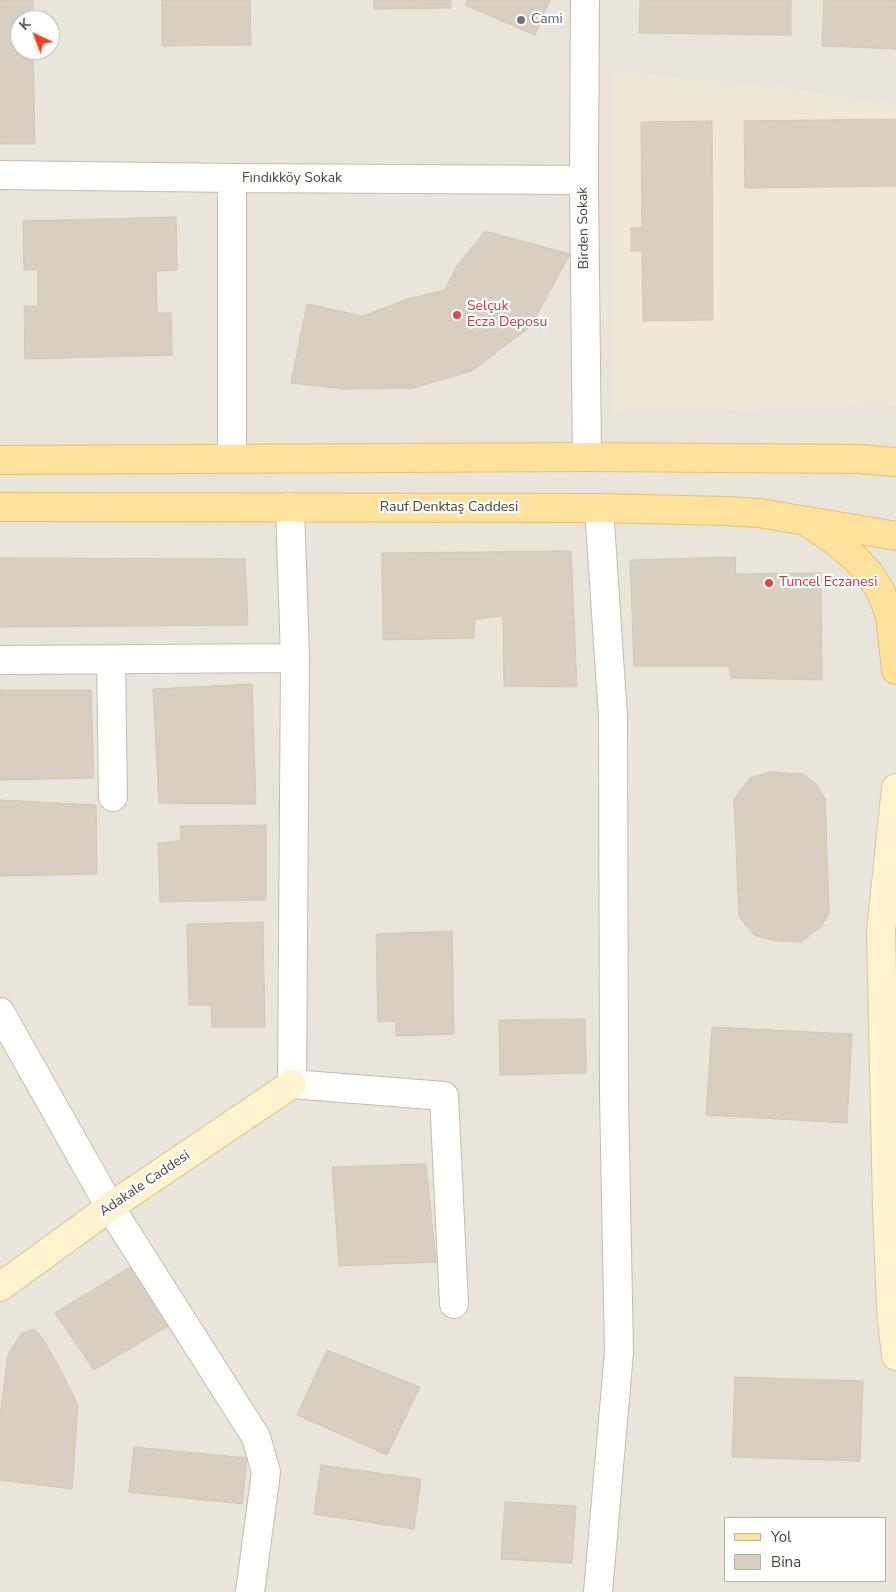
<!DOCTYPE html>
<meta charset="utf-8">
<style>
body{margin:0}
#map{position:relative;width:896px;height:1592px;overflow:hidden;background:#f6f3ec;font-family:"Nunito Sans",sans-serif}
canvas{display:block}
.legend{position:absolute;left:724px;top:1517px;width:162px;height:65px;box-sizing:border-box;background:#fff;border:1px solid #b7b4b0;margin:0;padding:6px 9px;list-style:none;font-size:15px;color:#4b4439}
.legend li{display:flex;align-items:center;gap:10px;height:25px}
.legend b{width:25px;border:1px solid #b7b4b0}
.north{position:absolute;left:10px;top:10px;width:50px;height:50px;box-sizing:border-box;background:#fff;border:1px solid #b7b4b0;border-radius:50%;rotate:317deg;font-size:14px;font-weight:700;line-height:20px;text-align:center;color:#4b4439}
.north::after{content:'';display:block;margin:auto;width:18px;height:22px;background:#fc3f1d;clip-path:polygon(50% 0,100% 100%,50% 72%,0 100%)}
</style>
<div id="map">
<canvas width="896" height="1592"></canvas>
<ul class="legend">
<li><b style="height:6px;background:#ffe39c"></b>Yol</li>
<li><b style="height:14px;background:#d8cfc1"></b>Bina</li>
</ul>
<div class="north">K</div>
</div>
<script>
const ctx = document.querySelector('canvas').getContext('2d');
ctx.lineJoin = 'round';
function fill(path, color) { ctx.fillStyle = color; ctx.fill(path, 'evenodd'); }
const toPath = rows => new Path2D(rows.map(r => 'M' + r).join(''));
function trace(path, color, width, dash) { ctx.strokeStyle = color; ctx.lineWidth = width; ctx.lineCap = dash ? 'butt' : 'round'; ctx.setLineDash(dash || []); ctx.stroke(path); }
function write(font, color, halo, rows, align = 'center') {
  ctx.font = font + ' "Nunito Sans",sans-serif'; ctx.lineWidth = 4.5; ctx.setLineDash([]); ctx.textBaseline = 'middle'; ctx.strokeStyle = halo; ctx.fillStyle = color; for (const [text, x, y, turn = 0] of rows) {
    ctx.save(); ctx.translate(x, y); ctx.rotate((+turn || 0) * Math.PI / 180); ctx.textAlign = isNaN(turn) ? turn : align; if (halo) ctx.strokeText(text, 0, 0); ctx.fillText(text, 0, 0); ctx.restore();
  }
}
const residential = toPath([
 [0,0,896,0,896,1592,0,1592],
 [20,20,50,20,50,50,20,50],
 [725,1518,885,1518,885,1581,725,1581]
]);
const education = toPath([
 [612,71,779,87,896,105,896,405,838,408,628,410,613,412]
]);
const building = toPath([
 [0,0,33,0,33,20,20,20,20,50,33,50,35,144,0,144,0,0],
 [162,0,250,0,251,45,162,46,162,0],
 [374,0,451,0,451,8,374,9,374,0],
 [467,0,550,0,535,35,465,5,467,0],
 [640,0,791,0,791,35,639,33,640,0],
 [824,0,896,0,896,49,822,46,824,0],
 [896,119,896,186,745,188,744,121,896,119],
 [712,121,713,320,643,321,642,251,631,251,631,228,642,228,641,122,712,121],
 [176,217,177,270,156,271,157,313,171,313,172,355,25,359,24,306,38,306,38,270,24,270,23,221,176,217],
 [485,231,570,254,531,326,472,371,413,388,345,389,291,383,307,304,363,316,407,299,445,290,457,266,485,231],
 [571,551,577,687,504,686,503,616,475,619,474,638,383,640,382,553,571,551],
 [736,557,735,574,821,573,822,680,731,678,729,666,634,666,630,560,736,557],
 [0,558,245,559,248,625,0,627,0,558],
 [252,684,256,804,159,803,153,689,252,684],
 [0,690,91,690,94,778,0,780,0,690],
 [770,772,803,774,816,784,825,798,829,913,821,927,801,942,779,941,755,936,739,917,734,799,750,778,770,772],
 [0,800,96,805,97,874,0,876,0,800],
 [266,825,266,900,160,902,158,843,181,841,180,826,266,825],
 [263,922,265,1027,212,1027,211,1005,189,1005,187,924,263,922],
 [452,931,454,1034,396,1036,396,1021,378,1022,376,934,452,931],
 [585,1019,586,1073,500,1075,499,1020,585,1019],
 [712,1027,852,1034,847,1123,706,1115,712,1027],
 [426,1164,436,1262,339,1266,332,1167,426,1164],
 [134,1265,168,1326,94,1370,55,1313,134,1265],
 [34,1329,43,1339,58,1365,78,1405,72,1489,0,1480,0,1417,8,1354,22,1333,34,1329],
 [327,1350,420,1387,387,1455,297,1415,327,1350],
 [735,1377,863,1381,860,1461,732,1457,735,1377],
 [134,1447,247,1458,242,1504,129,1492,134,1447],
 [321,1465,421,1479,414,1529,314,1514,321,1465],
 [505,1502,576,1506,572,1563,501,1559,505,1502]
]);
const street = toPath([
 [585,0,584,180,587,457],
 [0,175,232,178,584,180],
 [232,178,232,458],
 [290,507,295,658,292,1084,444,1096,454,1304],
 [0,660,295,658],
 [111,660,113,797],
 [0,1012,110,1207,256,1437,266,1472,250,1592],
 [598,1592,619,1352,614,1095,613,717,599,508]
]);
const secondary = toPath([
 [896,788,881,931,887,1207,891,1310,896,1356],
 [0,1287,110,1207,292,1084]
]);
const primary = toPath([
 [0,460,587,457,859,459,896,462],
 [0,507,599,508,727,511,759,513,896,536],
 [811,525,835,541,854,557,869,573,881,592,890,616,896,670]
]);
const markers = [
 [521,20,5,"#6b7280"],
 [457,315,5,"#e0444e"],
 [769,583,5,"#e0444e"]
];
const worshipNames = [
 ["Cami",531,20]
];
const streetNames = [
 ["Fındıkköy Sokak",292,179],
 ["Birden Sokak",584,228,-91],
 ["Rauf Denktaş Caddesi",449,508],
 ["Adakale Caddesi",145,1184,-34]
];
const healthNames = [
 ["Selçuk",467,307],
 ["Ecza Deposu",467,323],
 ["Tuncel Eczanesi",779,583]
];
fill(residential, '#eae5da');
fill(education, '#efe8d6');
fill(building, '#d8cfc1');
trace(building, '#d3c7b4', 1);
trace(street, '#c2bbae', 30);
trace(secondary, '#d6c79b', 30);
trace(primary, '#e6c16a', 30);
trace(street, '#fff', 28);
trace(secondary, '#fff3cd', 28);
trace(primary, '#ffe39c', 28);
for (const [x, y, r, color] of markers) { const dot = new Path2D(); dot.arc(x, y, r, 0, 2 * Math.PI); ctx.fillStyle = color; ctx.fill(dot); trace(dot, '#fff', 2); }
write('14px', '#5b616d', '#fff', worshipNames, 'left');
write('14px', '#4b4439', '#fff', streetNames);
write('14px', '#be3a42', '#fff', healthNames, 'left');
</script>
